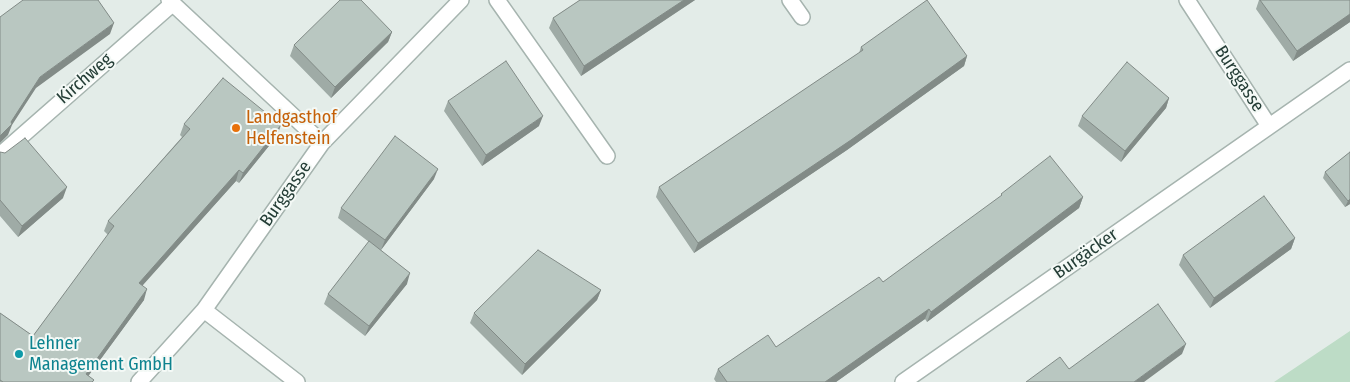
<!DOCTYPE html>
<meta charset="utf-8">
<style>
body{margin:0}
canvas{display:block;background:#e3ece8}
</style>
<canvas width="1350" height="382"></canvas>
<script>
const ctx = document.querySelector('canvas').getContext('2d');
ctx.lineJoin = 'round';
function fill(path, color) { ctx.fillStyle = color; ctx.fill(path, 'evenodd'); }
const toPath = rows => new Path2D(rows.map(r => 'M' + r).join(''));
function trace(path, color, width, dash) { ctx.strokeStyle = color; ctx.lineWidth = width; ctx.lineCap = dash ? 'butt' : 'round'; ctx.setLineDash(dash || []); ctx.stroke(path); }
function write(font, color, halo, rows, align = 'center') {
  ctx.font = font + ' "Fira Sans Condensed",sans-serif'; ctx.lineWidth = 4; ctx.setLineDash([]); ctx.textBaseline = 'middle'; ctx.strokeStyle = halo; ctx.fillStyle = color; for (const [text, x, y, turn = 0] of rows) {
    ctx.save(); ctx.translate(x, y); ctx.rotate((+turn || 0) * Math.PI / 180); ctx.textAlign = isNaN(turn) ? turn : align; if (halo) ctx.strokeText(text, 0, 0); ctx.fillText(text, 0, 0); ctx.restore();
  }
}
const green = toPath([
 [1350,331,1350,382,1274,382]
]);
const minor = toPath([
 [169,0,322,143],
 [497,0,607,156],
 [790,0,802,17],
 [1187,0,1269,126],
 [0,155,172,4],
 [204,310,297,382],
 [139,382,204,310,322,143,461,0],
 [903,382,1350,70]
]);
const wall = toPath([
 [580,0,695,0,581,76,549,28,553,18],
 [1259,0,1350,0,1350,22,1293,61,1256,9],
 [392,32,388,42,331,98,290,56,294,45],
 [861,47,967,56,964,66,847,150,694,253,656,197,659,187,859,53],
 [1169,98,1166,108,1121,162,1078,126,1082,116],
 [448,101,539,126,482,166,444,111],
 [184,124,277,136,239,183,236,181,142,285,144,300,88,376,94,380,93,382,0,382,0,313,33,336,108,235,104,231,108,221,182,137,180,135],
 [0,152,63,198,18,237,0,216],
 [1350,152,1350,204,1345,207,1323,178,1325,172],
 [434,179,381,250,407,284,365,336,324,304,328,294,369,242,338,218,341,208],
 [1001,194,1083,197,1079,208,927,322,925,319,836,382,716,382,714,379,718,369,776,347,883,282,1001,197],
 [1295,238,1291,249,1210,308,1179,265,1183,255],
 [601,290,597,300,522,375,470,323,474,313]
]);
const shadedWall = toPath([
 [684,0,695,0,581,76,584,66],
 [1350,14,1350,22,1293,61,1297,51],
 [114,23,110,34,36,88,12,125,8,135,0,143,0,136,40,77],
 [392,32,388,42,331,98,335,87],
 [967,56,964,66,847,150,694,253,698,243],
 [1169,98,1166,108,1121,162,1125,151],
 [543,116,539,126,482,166,486,155],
 [281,125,277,136,239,183,243,173],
 [438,169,434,179,381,250,385,240],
 [239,170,236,181,135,294,139,283],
 [67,187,63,198,18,237,22,226],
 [1083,197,1079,208,927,322,931,312],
 [1350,199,1350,204,1345,207,1348,201],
 [1295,238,1291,249,1210,308,1214,298],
 [410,273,407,284,365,336,369,326],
 [147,289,144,300,84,382,86,374],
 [601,290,597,300,522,375,525,364],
 [929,309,925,319,836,382,825,382],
 [1186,344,1182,354,1144,382,1134,382]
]);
const building = toPath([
 [23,0,98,0,114,23,40,77,11,122,12,124,0,136,0,17,23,0],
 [340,0,361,0,392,32,335,87,294,45,340,0],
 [580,0,684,0,584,66,553,18,580,0],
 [927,0,967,56,851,140,698,243,659,187,863,50,861,47,927,0],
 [1260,0,1350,0,1350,14,1297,51,1260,0],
 [506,61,543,116,486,155,448,101,506,61],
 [1127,62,1169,98,1125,151,1082,116,1127,62],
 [223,78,281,125,243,173,239,170,139,283,147,289,86,374,94,380,92,382,3,382,0,380,0,313,33,336,114,226,108,221,190,129,184,124,223,78],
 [395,136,438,169,385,240,341,208,395,136],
 [25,138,67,187,22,226,0,200,0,152,5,153,25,138],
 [1350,152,1350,199,1348,201,1325,172,1350,152],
 [1050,156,1083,197,931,312,929,309,825,382,727,382,718,369,768,335,776,347,879,277,883,282,1002,195,1001,194,1050,156],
 [1264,196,1295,238,1214,298,1183,255,1264,196],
 [369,241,410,273,369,326,328,294,369,241],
 [538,250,601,290,525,364,474,313,538,250],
 [1158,304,1186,344,1134,382,1026,382,1060,357,1069,369,1158,304]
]);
const markers = [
 [236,128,5,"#e8710a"],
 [19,354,5,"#0f9aa8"]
];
const streetNames = [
 ["Kirchweg",85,79,-41],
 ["Burggasse",1239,79,57],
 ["Burggasse",286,194,-55],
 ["Burgäcker",1086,254,-35]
];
const foodNames = [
 ["Landgasthof",246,118],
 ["Helfenstein",246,139]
];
const cultureNames = [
 ["Lehner",29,344],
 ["Management GmbH",29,365]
];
fill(green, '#bddcc6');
trace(minor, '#a6b4af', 18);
trace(minor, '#fff', 15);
fill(wall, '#9faba6');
fill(shadedWall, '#828b87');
fill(building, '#b9c7c1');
trace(building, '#828b87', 1);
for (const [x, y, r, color] of markers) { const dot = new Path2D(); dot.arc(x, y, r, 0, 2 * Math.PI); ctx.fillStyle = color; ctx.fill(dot); trace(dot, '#f4f9f6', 2); }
write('18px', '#243d36', '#f4f9f6', streetNames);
write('18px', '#c56008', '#f4f9f6', foodNames, 'left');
write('18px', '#0d838f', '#f4f9f6', cultureNames, 'left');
</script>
